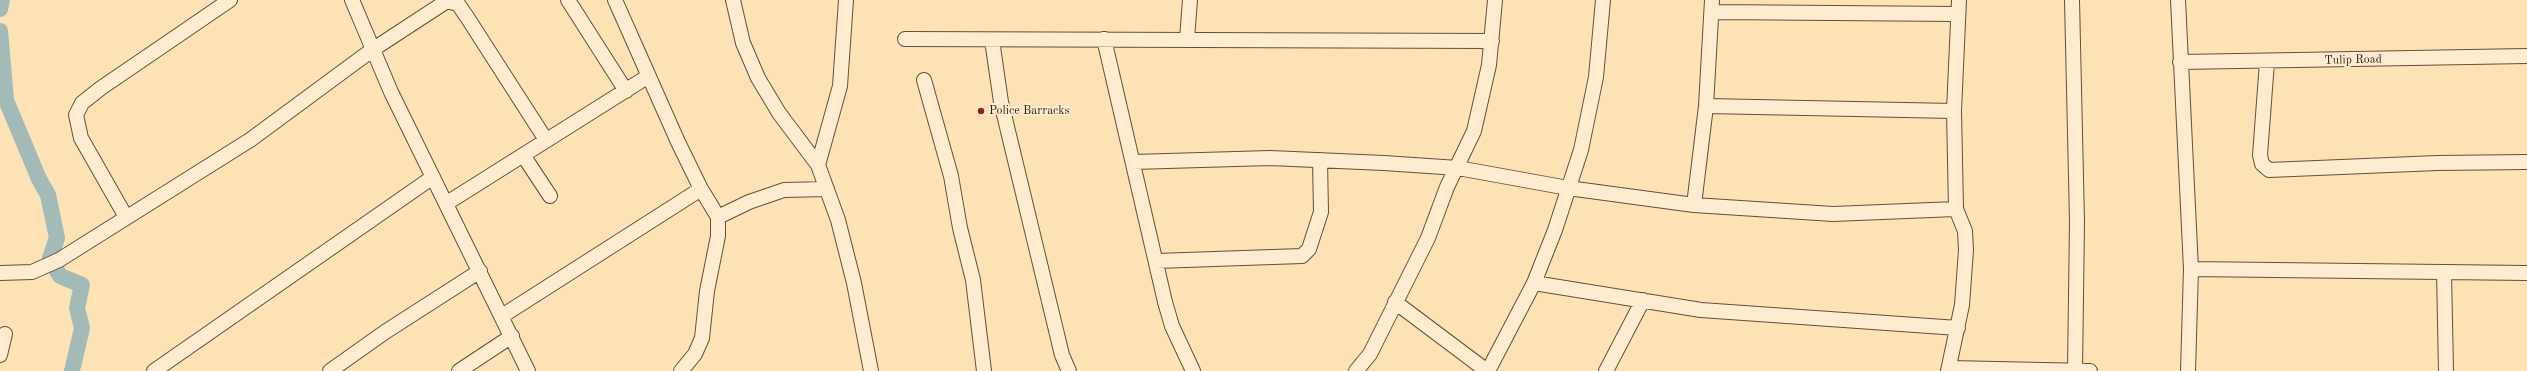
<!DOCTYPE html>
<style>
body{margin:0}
canvas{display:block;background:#fce2b5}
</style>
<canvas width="2527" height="371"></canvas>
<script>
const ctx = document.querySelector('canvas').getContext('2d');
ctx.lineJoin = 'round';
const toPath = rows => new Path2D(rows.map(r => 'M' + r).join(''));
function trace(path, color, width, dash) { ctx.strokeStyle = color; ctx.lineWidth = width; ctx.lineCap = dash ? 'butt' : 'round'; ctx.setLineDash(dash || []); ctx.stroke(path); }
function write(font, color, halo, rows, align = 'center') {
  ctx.font = font + ' "Old Standard TT",serif'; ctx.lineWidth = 4; ctx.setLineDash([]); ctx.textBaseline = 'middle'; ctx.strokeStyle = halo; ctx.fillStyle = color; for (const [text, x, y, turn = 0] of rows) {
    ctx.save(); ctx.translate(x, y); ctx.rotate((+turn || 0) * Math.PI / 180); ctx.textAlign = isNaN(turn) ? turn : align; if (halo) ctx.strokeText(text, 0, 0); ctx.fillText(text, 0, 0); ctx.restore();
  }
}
const river = toPath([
 [0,9,2,0],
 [0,31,6,100,39,179,48,195,57,238,50,258,60,276,82,285,77,308,82,328,72,371]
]);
const minor = toPath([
 [352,0,391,92,528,371],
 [568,0,626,91],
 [615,0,678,142,701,189,718,217,718,236,707,291,702,338,695,354,681,371],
 [733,0,743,43,758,78,779,113,818,165,838,220,854,283,871,371],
 [2072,0,2077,221,2075,371],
 [2178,0,2191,269,2188,371],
 [1712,12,1957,14],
 [905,39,1492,41],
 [1104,39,1165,302,1172,326,1193,371],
 [1187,39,1190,0],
 [992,40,1001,102,1062,355,1069,371],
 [2180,62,2527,56],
 [2267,62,2260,155,2262,164,2269,170,2437,163,2527,162],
 [924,80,951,176,960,228,973,280,984,371],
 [1706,106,1954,111],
 [523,155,550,196],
 [1133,162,1270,158,1384,163,1458,168,1568,188,1694,205,1833,214,1956,209],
 [818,165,840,86,846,0],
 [447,203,647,77],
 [1694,205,1706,106,1712,0],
 [126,217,81,138,76,115,82,103,101,88,230,0],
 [718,217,749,202,784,190,827,189],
 [1156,261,1302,256,1309,249,1321,212,1320,160],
 [2191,269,2527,273],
 [2444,272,2446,371],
 [0,273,32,272,59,260,250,140,372,50,447,1,458,4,467,17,546,140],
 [1534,283,1701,310,1958,328],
 [1395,302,1487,371],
 [502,316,701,189],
 [0,355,5,334],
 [1950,368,2090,371],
 [154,371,433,177],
 [330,371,385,332,480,271],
 [459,371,512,336],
 [1356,371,1370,354,1428,238,1447,187,1474,131,1489,65,1495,0],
 [1488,371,1534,283,1555,230,1581,150,1596,77,1603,0],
 [1606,371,1643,300],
 [1948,371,1962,305,1966,250,1965,231,1956,209,1954,111,1959,0]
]);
const markers = [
 [981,111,4,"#8f2418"]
];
const streetNames = [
 ["Tulip Road",2353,60,-1]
];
const poiNames = [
 ["Police Barracks",989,111]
];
trace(river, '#a3bbb8', 16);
trace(minor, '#684e39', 16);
trace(minor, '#fdeccf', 14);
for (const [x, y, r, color] of markers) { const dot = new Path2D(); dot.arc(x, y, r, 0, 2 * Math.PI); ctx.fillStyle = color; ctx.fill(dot); trace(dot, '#fdeccf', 1.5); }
write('12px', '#361c10', '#fdeccf', streetNames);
write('12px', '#361c10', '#fdeccf', poiNames, 'left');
</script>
